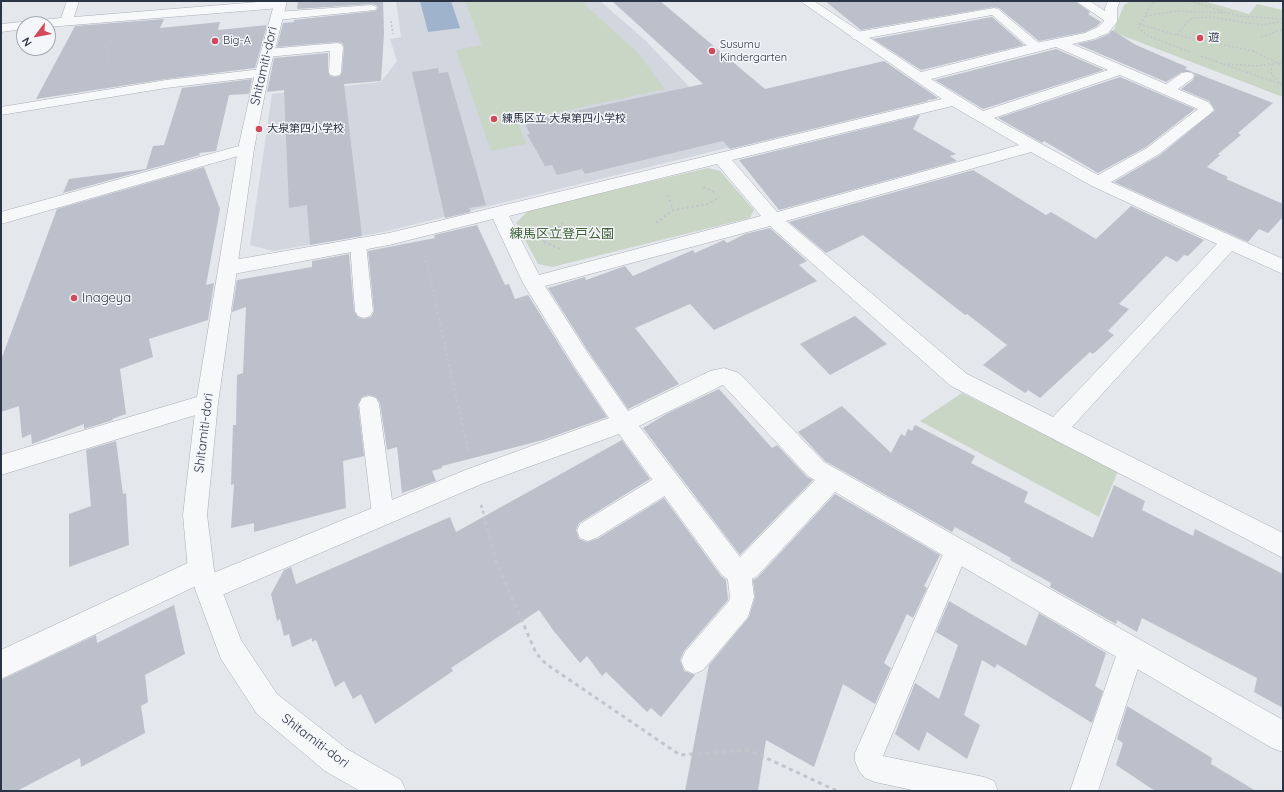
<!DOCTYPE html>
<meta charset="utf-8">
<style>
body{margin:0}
#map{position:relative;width:1284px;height:792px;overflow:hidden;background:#e4e7ec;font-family:Quicksand,sans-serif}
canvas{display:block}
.frame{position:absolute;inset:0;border:2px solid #2b3445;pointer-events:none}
.north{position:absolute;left:16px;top:16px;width:40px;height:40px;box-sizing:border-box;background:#f4f6f9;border:1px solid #a4a8b1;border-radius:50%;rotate:238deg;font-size:11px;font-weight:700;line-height:16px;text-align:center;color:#2b3445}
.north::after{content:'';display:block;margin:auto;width:14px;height:18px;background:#d1495b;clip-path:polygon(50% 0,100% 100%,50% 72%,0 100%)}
</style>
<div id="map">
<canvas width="1284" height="792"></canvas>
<div class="frame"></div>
<div class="north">N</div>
</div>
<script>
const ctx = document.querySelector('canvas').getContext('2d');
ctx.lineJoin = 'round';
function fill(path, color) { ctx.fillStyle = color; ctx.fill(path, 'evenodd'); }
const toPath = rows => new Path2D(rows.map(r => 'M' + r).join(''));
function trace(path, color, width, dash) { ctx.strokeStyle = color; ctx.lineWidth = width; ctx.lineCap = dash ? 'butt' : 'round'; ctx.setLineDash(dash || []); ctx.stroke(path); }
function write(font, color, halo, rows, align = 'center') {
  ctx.font = font + ' Quicksand,"Noto Sans JP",sans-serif'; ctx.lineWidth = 3; ctx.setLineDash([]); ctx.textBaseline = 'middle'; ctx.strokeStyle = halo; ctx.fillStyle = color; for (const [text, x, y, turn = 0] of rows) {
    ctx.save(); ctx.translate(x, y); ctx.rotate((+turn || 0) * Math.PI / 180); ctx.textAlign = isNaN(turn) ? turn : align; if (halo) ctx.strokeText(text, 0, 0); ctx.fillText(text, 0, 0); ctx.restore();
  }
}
const built = toPath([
 [396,1,600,1,646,41,743,144,383,232,273,251,250,245,272,94,381,82,397,61,390,39,401,37]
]);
const green = toPath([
 [465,1,581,1,638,53,665,89,517,121,526,144,491,151,456,50,482,45],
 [1131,1,1204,1,1249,14,1257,4,1283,10,1283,97,1113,32,1124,5],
 [708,168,720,171,754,210,750,218,552,267,538,264,516,223,529,210],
 [962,393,1118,471,1099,517,920,421]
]);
const water = toPath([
 [420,1,451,1,460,28,428,32]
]);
const building = toPath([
 [298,1,383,1,384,33,381,81,344,84,362,236,310,245,307,205,289,208,284,90,267,92,274,58,328,53,328,72,330,76,335,77,340,76,342,72,344,47,342,43,337,42,277,47,283,23,294,22,294,20,375,11,378,8,376,5,371,4,297,9],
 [612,1,660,1,765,89,884,61,938,98,931,100,929,99,928,101,730,149,723,141,585,174,582,169,557,175,552,165,545,166,527,134,530,134,524,122,703,84],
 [825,1,1075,1,1090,12,1088,14,1101,22,1097,26,1085,32,1039,41,999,8,994,7,861,30],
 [992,17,1024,45,921,70,873,39],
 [164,19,160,28,220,22,218,30,267,25,255,68,166,79,36,99,75,26],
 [1112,30,1136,45,1187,67,1185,69,1273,103,1238,133,1241,135,1218,154,1220,155,1207,167,1228,177,1226,179,1283,204,1283,217,1268,233,1259,229,1248,242,1114,182,1160,155,1215,110,1209,101,1181,89,1193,80,1195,75,1192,72,1182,72,1166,82,1077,44,1095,40,1109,34],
 [1056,49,1104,70,983,109,935,80],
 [438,68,439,73,448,72,486,205,469,208,471,212,445,218,412,72],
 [1120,77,1195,109,1146,147,1098,173,1044,141,1042,143,998,118],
 [252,79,249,94,229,95,216,151,199,153,200,155,63,193,69,179,146,169,153,146,164,145,182,88],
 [920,115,913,129,956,154,950,156,957,161,779,210,739,160],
 [204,167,220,209,206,285,214,283,208,320,149,339,153,357,120,369,126,414,112,419,113,420,84,429,84,424,32,444,31,434,22,438,19,406,1,412,1,360,57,209],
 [973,170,1046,215,1051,212,1096,239,1131,206,1204,240,1188,256,1184,255,1177,262,1166,256,1119,304,1129,309,1108,331,1114,335,1093,354,1090,352,1040,398,1028,390,1025,393,983,365,1007,345,967,314,965,315,863,235,826,253,789,222],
 [477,225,505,285,509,284,515,299,528,295,572,365,607,417,543,440,442,466,442,468,432,471,436,481,402,493,397,447,387,450,380,403,376,397,369,395,362,397,358,404,364,456,343,461,346,508,254,532,254,523,231,528,234,484,231,485,233,425,236,425,237,375,243,373,246,307,232,312,237,280,312,267,312,261,349,254,354,311,358,317,364,319,371,317,374,311,368,251,435,238,434,235],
 [770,228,807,261,799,265,817,281,714,330,690,304,635,328,679,384,628,409,588,351,548,288,585,277,586,280,625,266,633,276,693,250,695,253,724,240,727,243,745,234],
 [855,316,887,344,830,375,800,344],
 [719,389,772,448,777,445,807,477,813,480,740,555,643,428,668,413],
 [842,406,891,453,901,434,905,436,908,429,912,431,915,425,975,456,971,463,1028,492,1024,502,1093,538,1114,485,1145,501,1142,510,1193,536,1195,529,1283,574,1283,708,1254,692,1257,678,1142,618,1137,632,1117,620,1116,624,1050,587,1051,583,1010,560,1011,558,955,527,952,532,825,461,798,432],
 [622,440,650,479,579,523,576,530,579,539,587,542,597,539,664,498,721,576,726,580,728,600,684,651,680,660,684,671,695,675,661,717,651,708,647,712,606,672,602,676,587,656,580,663,553,630,539,610,451,668,453,671,375,724,361,694,353,699,344,681,335,687,316,640,312,642,312,638,292,647,289,634,284,636,280,619,277,621,271,594,284,570,291,567,296,584,450,517,456,532],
 [116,441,123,494,126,493,129,545,69,567,69,514,91,506,86,450],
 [835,494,940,555,924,586,927,588,913,618,907,614,884,663,891,668,875,704,843,684,814,767,766,740,758,791,685,791,709,665,749,617,755,597,753,580,757,578],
 [949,601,1026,646,1039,613,1106,653,1095,686,1103,691,1092,723,997,664,995,668,982,660,964,715,980,725,967,759,927,732,919,751,895,734,915,683,939,699,958,645,936,632],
 [174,605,185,654,145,675,148,702,141,706,145,733,81,767,80,758,17,791,1,791,1,680,96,635,97,643],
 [1127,706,1212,758,1211,764,1256,791,1155,791,1116,765,1123,743,1117,739]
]);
const pathFar3 = toPath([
 [1157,1,1151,4,1139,28,1148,36,1190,52],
 [1190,1,1238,16,1283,19],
 [1146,16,1176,11,1223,13],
 [391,21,393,34],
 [1139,24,1177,35,1253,51],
 [1177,35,1187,22,1193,18,1211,17,1262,25,1278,22,1283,24],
 [1261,37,1283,29],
 [1201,56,1283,85],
 [106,62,109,58,109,54,105,48,111,42],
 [1228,64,1257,66,1283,62],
 [1272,64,1271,74,1281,84]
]);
const pathFar2 = toPath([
 [703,187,715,192],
 [668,195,673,210],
 [656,223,673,210,708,204,720,197],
 [543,241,563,223],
 [544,242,560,249],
 [425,255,437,307]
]);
const pathFar1 = toPath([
 [436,306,468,450],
 [481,505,486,522]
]);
const path = toPath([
 [485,521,496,561,536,653,546,664,680,755,749,750,837,791]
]);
const service = toPath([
 [1076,1,1090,1,1115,18,1113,21,1105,21,1076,1],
 [371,5,375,6,377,8,375,10,277,20,273,18,271,16,273,14,277,12,371,5],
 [994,8,998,9,1040,44,1042,47,1040,50,1032,50,992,15,857,40,853,39,851,36,853,33,857,32,994,8],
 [337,43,341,44,343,47,341,72,340,75,335,76,330,75,329,72,330,51,267,57,263,56,261,53,263,50,267,49,337,43],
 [262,69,267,70,269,73,267,76,166,88,1,115,1,107,166,80,262,69],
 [1187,72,1192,73,1194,76,1192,79,1172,93,1162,93,1160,90,1162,87,1182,73,1187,72],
 [358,238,364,240,366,244,373,311,370,316,364,318,358,316,355,311,350,244,352,240,358,238],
 [369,396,376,398,379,404,394,515,391,522,383,525,375,522,372,515,359,404,362,398,369,396],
 [668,472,676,475,679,482,676,489,596,538,588,541,580,538,577,531,580,524,660,475,668,472],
 [957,538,965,541,969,549,883,756,984,777,994,781,998,791,917,791,875,782,865,778,859,771,855,761,855,753,949,541,957,538],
 [739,561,747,564,751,572,754,597,748,617,703,670,694,674,685,670,681,661,685,652,729,601,730,597,727,572,731,564,739,561],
 [1131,637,1140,641,1144,650,1098,791,1070,791,1118,650,1122,641,1131,637]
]);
const minor = toPath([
 [67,1,79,1,74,17,270,1,283,1,286,4,284,7,280,8,48,27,48,24,24,24,24,29,1,32,1,24,61,18,67,1],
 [800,1,814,1,921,72,1036,43,1085,33,1098,27,1104,21,1105,8,1108,1,1120,1,1117,8,1117,22,1108,33,1094,39,1072,44,1208,102,1211,105,1214,110,1211,113,1159,154,1111,182,1283,259,1283,274,1232,251,1072,427,1283,533,1283,558,951,386,770,226,545,286,587,352,628,411,710,371,724,368,739,373,824,462,1283,720,1283,752,1272,748,835,492,756,577,739,584,730,581,722,575,619,434,484,483,208,601,199,597,195,588,196,586,1,679,1,650,192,561,201,558,210,561,214,570,213,573,468,469,609,418,573,364,523,283,493,219,389,245,228,275,221,273,219,268,221,263,228,261,389,233,942,99,800,1],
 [1056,47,1108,70,983,111,931,79,1056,47],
 [1120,75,1198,109,1147,148,1098,175,994,118,1120,75],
 [952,106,1019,145,777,212,732,160,952,106],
 [1031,152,1092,186,1217,244,1053,417,967,374,786,221,1031,152],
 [717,164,761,216,539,275,509,216,717,164],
 [723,385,808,476,815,480,740,557,639,426,723,385],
 [246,144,252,146,254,149,252,152,1,224,1,212,246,144],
 [207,394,215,397,218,403,215,409,1,475,1,455,207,394]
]);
const tertiary = toPath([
 [275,1,287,1,269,73,254,149,218,403,207,515,214,570,241,640,277,694,347,749,401,780,406,791,360,791,325,771,257,714,221,659,188,570,183,515,196,403,238,149,255,73,275,1]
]);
const pathBridge = toPath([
 [1253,51,1283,66]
]);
const markers = [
 [1200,38,4,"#d1495b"],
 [215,41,4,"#d1495b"],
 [712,51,4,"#d1495b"],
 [494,119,4,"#d1495b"],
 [259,129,4,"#d1495b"],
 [74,298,4,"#d1495b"]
];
const farPoinames = [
 ["遊",1208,38],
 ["Big-A",223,41],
 ["Susumu",720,45],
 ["Kindergarten",720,58],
 ["練馬区立 大泉第四小学校",502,119],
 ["大泉第四小学校",267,129]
];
const streetNames = [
 ["Shitamiti-dori",264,66,-77],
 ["Shitamiti-dori",204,433,-83],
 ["Shitamiti-dori",315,741,37]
];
const parkNames = [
 ["練馬区立登戸公園",562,234]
];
const poiNames = [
 ["Inageya",82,298]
];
fill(built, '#d2d6de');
fill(green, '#c9d6c5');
fill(water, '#9fb4cc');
fill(building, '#bbc0ca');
trace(service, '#a9aeb7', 1);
trace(minor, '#a9aeb7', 1);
trace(tertiary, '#a9aeb7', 1);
trace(pathFar3, '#c2c5cb', 1.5, [2, 2]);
trace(pathFar2, '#c2c5cb', 2, [2.5, 2.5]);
trace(pathFar1, '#c2c5cb', 2.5, [3, 3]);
trace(path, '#c2c5cb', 3, [4, 4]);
fill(service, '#f7f8fa');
fill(minor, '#f7f8fa');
fill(tertiary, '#f7f8fa');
trace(pathBridge, '#c2c5cb', 1.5, [2, 2]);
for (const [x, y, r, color] of markers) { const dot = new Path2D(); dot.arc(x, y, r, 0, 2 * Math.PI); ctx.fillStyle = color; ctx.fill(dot); trace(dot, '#f4f6f9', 1.5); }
write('11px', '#2b3445', '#f4f6f9', farPoinames, 'left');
write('13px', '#2b3445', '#f4f6f9', streetNames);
write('13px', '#3f6138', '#f4f6f9', parkNames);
write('13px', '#2b3445', '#f4f6f9', poiNames, 'left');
</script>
